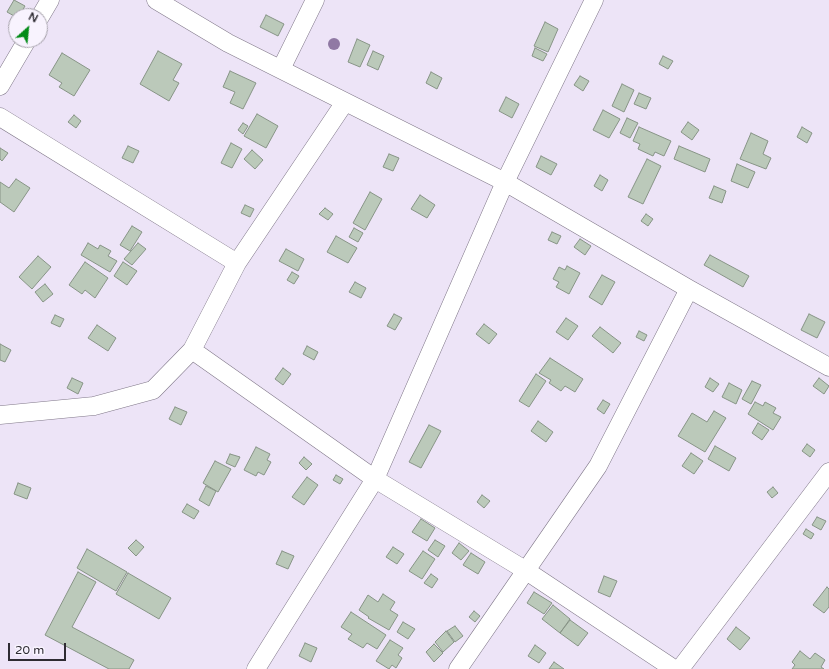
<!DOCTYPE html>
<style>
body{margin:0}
#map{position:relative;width:829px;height:669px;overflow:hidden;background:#ede4f7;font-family:"Varela Round",sans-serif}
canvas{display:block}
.north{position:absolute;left:8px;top:8px;width:40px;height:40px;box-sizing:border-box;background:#f8f3fe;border:1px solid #a7a3ac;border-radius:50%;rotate:27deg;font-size:11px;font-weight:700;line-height:16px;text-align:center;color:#2e2b32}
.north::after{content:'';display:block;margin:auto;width:14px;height:18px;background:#028b17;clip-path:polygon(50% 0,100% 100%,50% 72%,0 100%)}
.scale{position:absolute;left:8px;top:643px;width:58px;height:18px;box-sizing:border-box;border:2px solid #2e2b32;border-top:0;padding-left:5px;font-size:12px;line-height:14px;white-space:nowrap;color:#2e2b32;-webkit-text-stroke:3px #f8f3fe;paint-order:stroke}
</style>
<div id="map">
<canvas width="829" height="669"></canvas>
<div class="north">N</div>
<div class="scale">20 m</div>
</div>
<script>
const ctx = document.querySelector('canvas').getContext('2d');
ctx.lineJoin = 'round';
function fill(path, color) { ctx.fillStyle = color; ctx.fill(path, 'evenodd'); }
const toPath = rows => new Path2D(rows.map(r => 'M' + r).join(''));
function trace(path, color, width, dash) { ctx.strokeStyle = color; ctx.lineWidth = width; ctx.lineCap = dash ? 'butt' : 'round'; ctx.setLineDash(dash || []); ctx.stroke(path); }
const building = toPath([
 [14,0,25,6,19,16,16,16,16,17,7,12,14,0],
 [266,15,284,24,278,36,260,27,266,15],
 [545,22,558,29,548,52,534,46,545,22],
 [357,39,370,45,360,67,348,62,357,39],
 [535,48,547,54,543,61,532,56,535,48],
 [158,51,182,64,173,80,179,83,169,101,140,84,158,51],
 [373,51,384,56,378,70,367,65,373,51],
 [62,53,90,70,74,96,59,87,62,83,49,75,62,53],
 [663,56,673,61,668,69,659,64,663,56],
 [230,71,256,83,243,109,230,103,235,92,223,87,230,71],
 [431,72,442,78,437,89,426,83,431,72],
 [580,76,589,81,583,91,574,85,580,76],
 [622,84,634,90,624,112,612,106,622,84],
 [639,93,651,98,646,109,634,104,639,93],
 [506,97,519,104,512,118,499,111,506,97],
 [603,110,620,119,609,138,593,130,603,110],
 [257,114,278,126,266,148,244,136,257,114],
 [74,115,81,121,76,128,68,122,74,115],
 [627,118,638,123,630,138,620,133,627,118],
 [688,122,699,130,692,140,681,132,688,122],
 [243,123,248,126,243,134,238,130,243,123],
 [639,127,671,141,664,156,655,152,653,156,638,149,640,144,633,141,639,127],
 [802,127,812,133,807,143,797,137,802,127],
 [751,133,768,141,763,154,771,158,766,169,740,159,751,133],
 [231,143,242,149,232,168,221,163,231,143],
 [128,146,139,151,133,163,122,158,128,146],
 [679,146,710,159,705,172,674,159,679,146],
 [0,148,8,153,2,161,0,159,0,148],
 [252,150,263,160,255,169,244,159,252,150],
 [389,154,399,158,393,171,383,167,389,154],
 [541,156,557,164,551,175,536,167,541,156],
 [647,159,661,166,643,204,628,197,647,159],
 [737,164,755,172,748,188,731,181,737,164],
 [600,175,608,180,602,191,594,186,600,175],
 [16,179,30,188,14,212,0,202,0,182,9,188,16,179],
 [714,186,726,191,722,203,709,198,714,186],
 [370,192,382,199,365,230,353,223,370,192],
 [420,195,435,205,427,218,411,209,420,195],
 [245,205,254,209,250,217,241,213,245,205],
 [325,208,333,214,328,220,319,214,325,208],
 [646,214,653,219,648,226,641,221,646,214],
 [132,226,142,232,130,251,120,245,132,226],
 [354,228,363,233,358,242,349,237,354,228],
 [552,232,561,236,557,244,548,240,552,232],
 [336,236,357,248,348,263,327,252,336,236],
 [580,239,591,246,585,255,574,247,580,239],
 [88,243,98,249,100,245,111,251,108,256,117,261,110,272,81,255,88,243],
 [138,243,146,249,132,265,124,259,138,243],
 [286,249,304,259,298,271,279,261,286,249],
 [710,255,749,276,743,287,704,265,710,255],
 [38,256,51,267,32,289,19,277,38,256],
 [85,262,108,278,95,298,85,290,82,294,69,285,85,262],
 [123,262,137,271,127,285,114,276,123,262],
 [567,266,580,273,569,294,556,287,559,282,553,279,559,267,565,270,567,266],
 [292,272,299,276,294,284,287,280,292,272],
 [602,275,615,282,602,305,589,297,602,275],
 [355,282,366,288,361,298,349,292,355,282],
 [45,284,53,294,43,302,35,292,45,284],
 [394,314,402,318,395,330,387,326,394,314],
 [809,314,825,322,817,338,801,330,809,314],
 [55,315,64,319,60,327,51,323,55,315],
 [566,318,578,326,568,340,556,332,566,318],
 [484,324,497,334,489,344,476,334,484,324],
 [97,325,116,338,108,351,88,338,97,325],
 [600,327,621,343,613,353,592,336,600,327],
 [639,331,647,335,644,341,636,337,639,331],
 [0,344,11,350,5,362,0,360,0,344],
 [307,346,318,352,314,360,303,354,307,346],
 [550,358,583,379,575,392,565,386,561,391,549,383,551,380,539,373,550,358],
 [283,368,291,374,283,385,275,379,283,368],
 [536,374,546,381,529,407,519,401,536,374],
 [72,378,83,383,78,394,67,388,72,378],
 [710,378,719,384,713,392,705,387,710,378],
 [819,378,829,386,824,394,813,386,819,378],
 [752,381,761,385,751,404,742,399,752,381],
 [729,383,742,390,736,404,722,397,729,383],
 [603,400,610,404,604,414,597,409,603,400],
 [755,402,763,406,765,402,776,408,773,413,781,417,773,430,748,414,755,402],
 [175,407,187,412,181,425,169,419,175,407],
 [714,411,726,418,705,452,678,436,692,413,707,422,714,411],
 [538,421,553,432,546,442,531,431,538,421],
 [758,423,769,430,762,440,752,433,758,423],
 [429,425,441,431,421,468,409,462,429,425],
 [807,444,815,450,810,457,802,451,807,444],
 [715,446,736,458,729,471,708,459,715,446],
 [256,447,270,454,267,460,271,462,264,475,258,472,256,476,244,470,256,447],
 [691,453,703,461,694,474,682,466,691,453],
 [230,454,240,457,235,467,226,463,230,454],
 [304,457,312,464,306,470,299,463,304,457],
 [215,461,231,469,218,492,203,483,215,461],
 [336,475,343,479,340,484,333,480,336,475],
 [307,477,318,485,304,505,292,497,307,477],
 [18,483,31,488,27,499,14,494,18,483],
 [206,486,216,491,209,506,199,500,206,486],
 [773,487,778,493,772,498,767,492,773,487],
 [482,495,490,501,484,508,477,502,482,495],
 [187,504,199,511,194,519,182,512,187,504],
 [817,517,826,521,821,530,812,525,817,517],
 [421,519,435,528,427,541,412,532,421,519],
 [806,529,814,534,811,539,803,534,806,529],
 [136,540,144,547,136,556,128,548,136,540],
 [435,540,445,546,438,557,428,550,435,540],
 [459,543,469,551,461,560,452,553,459,543],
 [393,547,404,554,397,564,386,557,393,547],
 [87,549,127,572,116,591,77,568,87,549],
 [282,551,294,556,288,569,276,564,282,551],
 [423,551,435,559,422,579,409,571,423,551],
 [471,553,485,562,478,574,463,565,471,553],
 [78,572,96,582,72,627,134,660,129,669,109,669,45,635,78,572],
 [128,573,171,598,159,619,116,594,128,573],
 [431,574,438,579,432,588,424,583,431,574],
 [604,576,617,581,610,597,598,592,604,576],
 [827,587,829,589,829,607,824,613,813,605,827,587],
 [534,592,552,603,544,614,527,603,534,592],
 [383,594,395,602,390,610,398,615,389,630,368,618,369,617,359,610,368,595,378,602,383,594],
 [553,605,570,619,560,633,542,619,553,605],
 [474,611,480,616,475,622,469,617,474,611],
 [351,612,386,635,377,649,367,643,363,648,348,639,352,634,341,627,351,612],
 [570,620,588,633,578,646,560,633,570,620],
 [403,622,415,629,408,639,397,632,403,622],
 [455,626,463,636,455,642,447,631,455,626],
 [736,627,750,638,740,650,727,639,736,627],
 [446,631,454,642,443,652,435,642,446,631],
 [390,640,403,648,398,655,402,658,396,668,392,665,389,669,376,661,390,640],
 [305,643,317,648,311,662,299,656,305,643],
 [434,644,443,653,434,662,426,652,434,644],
 [535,645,546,653,539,663,528,656,535,645],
 [800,651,810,659,815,653,825,660,821,667,824,669,792,669,795,665,792,662,800,651],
 [554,662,564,669,549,669,554,662]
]);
const minor = toPath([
 [156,0,228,43,505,182,689,289,829,367],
 [40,17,50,0],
 [281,69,315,0],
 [0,86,27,40],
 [0,117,237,263],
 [192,350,375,479,525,570,674,669],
 [0,415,94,406,153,390,192,350,237,263,345,102],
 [256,669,269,648,375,479,505,182,594,0],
 [458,669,598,466,689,289],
 [680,669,829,472]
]);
const trees = [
 [334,44]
];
fill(building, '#bbc9ba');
trace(building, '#879486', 1);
trace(minor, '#807889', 19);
trace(minor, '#fff', 18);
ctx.fillStyle = '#9079a4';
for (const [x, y] of trees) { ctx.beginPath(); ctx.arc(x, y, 6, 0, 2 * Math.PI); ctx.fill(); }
</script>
